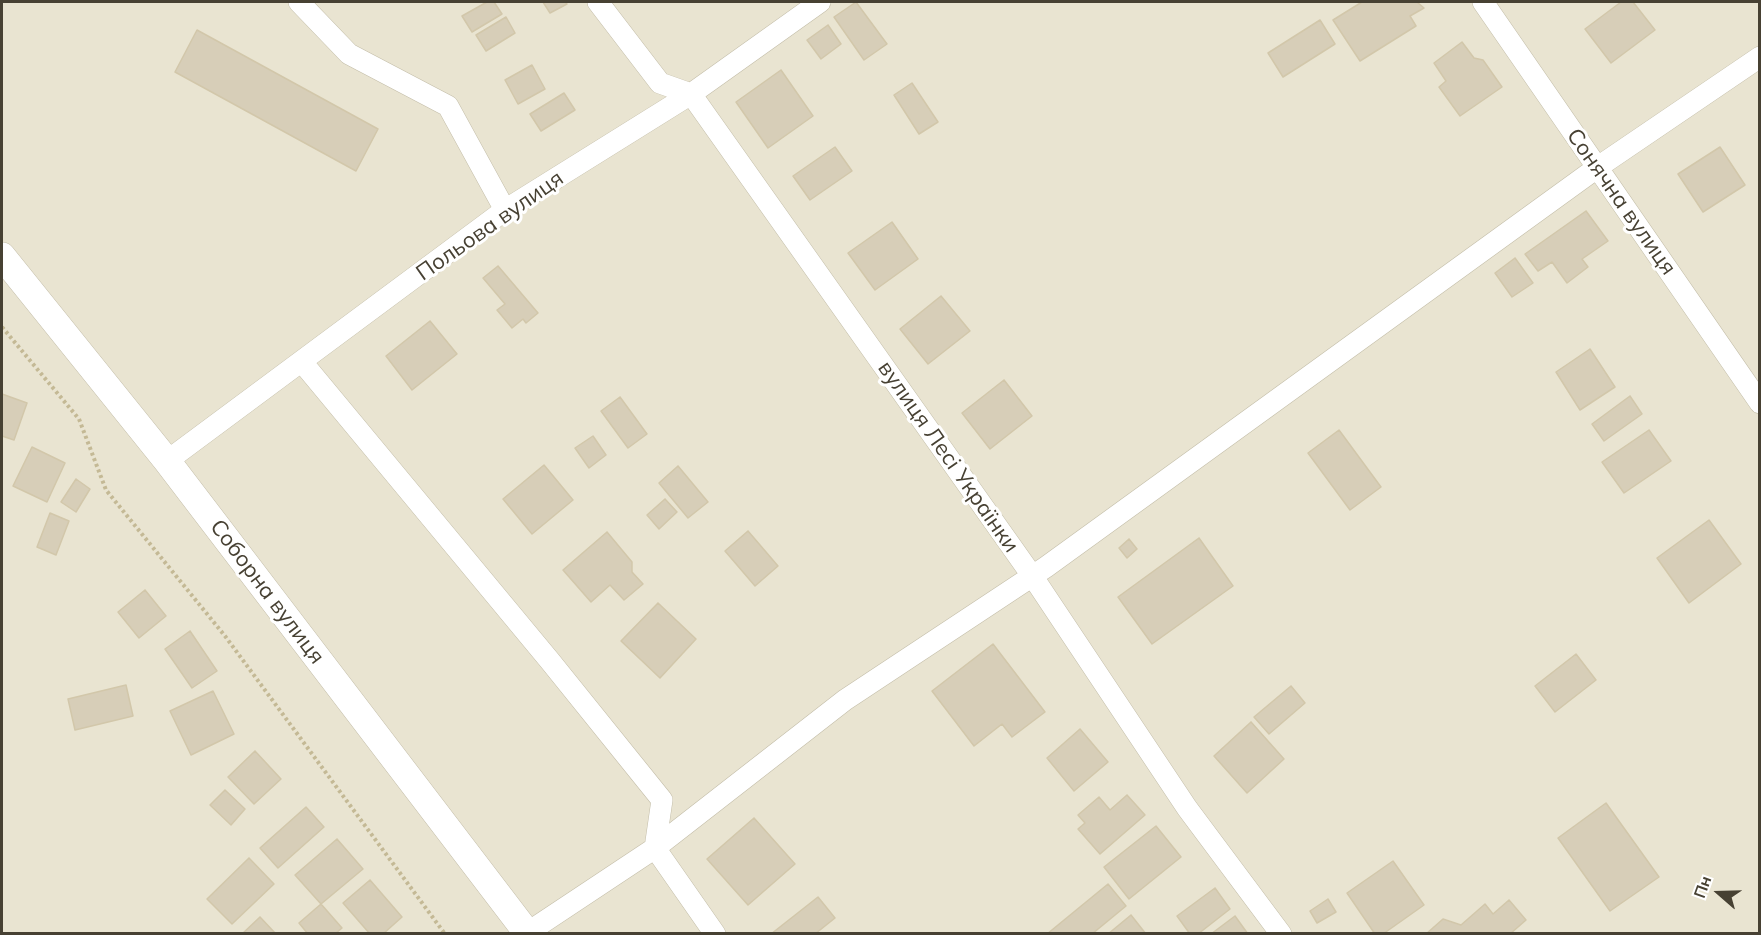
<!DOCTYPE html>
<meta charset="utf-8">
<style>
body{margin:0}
#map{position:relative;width:1761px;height:935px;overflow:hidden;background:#f4f1e4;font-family:Mulish,sans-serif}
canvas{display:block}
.frame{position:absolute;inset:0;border:3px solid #474133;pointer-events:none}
.north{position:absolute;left:1689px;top:863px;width:60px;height:60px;-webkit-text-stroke:4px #fff;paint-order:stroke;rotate:290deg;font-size:16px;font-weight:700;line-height:24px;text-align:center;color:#474133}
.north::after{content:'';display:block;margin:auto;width:21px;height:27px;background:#474133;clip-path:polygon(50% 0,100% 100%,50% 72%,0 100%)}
</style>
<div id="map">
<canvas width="1761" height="935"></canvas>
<div class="frame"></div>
<div class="north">Пн</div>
</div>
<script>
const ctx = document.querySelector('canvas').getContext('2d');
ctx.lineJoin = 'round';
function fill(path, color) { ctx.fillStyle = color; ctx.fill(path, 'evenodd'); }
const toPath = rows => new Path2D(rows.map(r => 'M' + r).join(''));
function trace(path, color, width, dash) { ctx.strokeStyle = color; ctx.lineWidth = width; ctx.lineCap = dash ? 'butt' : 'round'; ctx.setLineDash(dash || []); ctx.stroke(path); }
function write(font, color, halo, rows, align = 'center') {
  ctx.font = font + ' Mulish,sans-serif'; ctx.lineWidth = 6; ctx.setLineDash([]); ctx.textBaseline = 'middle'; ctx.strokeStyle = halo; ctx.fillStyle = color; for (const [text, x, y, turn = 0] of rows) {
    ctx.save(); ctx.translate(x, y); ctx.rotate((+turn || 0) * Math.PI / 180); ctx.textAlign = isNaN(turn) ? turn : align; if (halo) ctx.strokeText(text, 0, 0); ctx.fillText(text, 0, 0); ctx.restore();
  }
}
const residential = toPath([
 [2,2,1759,2,1759,933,2,933]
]);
const building = toPath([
 [487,2,494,2,502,14,472,32,462,16,487,2],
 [543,2,565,2,567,4,550,13,543,2],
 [856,2,887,44,864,60,834,17,856,2],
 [1362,2,1417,2,1424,8,1410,16,1416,26,1360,61,1333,20,1362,2],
 [1621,2,1633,2,1655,30,1611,63,1585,29,1621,2],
 [506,17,515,33,486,51,476,35,506,17],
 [1320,20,1335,44,1283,77,1268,53,1320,20],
 [828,25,841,44,821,59,807,40,828,25],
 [197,30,378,129,356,171,175,72,197,30],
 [1462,42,1474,58,1483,60,1502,87,1460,116,1439,87,1446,81,1434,63,1462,42],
 [532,65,545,89,518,104,505,80,532,65],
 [781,70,813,116,768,148,736,102,781,70],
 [912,83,938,122,919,134,894,95,912,83],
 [564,93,575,110,541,131,530,114,564,93],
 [835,147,852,171,810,200,793,176,835,147],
 [1720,147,1745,185,1703,212,1678,174,1720,147],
 [1586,211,1608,241,1582,259,1588,267,1567,283,1552,262,1538,271,1525,254,1586,211],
 [892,222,918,259,875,290,848,253,892,222],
 [1515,258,1533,283,1512,297,1495,273,1515,258],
 [498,266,538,313,526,323,523,319,512,328,497,310,505,304,483,278,498,266],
 [941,296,970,331,928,364,900,329,941,296],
 [430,321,457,354,412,390,386,356,430,321],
 [1590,349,1615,387,1580,410,1556,372,1590,349],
 [1004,380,1032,416,990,449,962,413,1004,380],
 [2,394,27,403,14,440,2,436,2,394],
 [1630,396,1642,414,1604,441,1592,424,1630,396],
 [620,397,647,434,628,448,601,411,620,397],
 [1339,430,1381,487,1350,510,1308,453,1339,430],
 [1649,430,1671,461,1624,493,1602,462,1649,430],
 [593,436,606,455,589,468,575,448,593,436],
 [32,447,65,463,47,502,13,486,32,447],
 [544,465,573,500,532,534,503,499,544,465],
 [678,466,708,502,688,518,659,483,678,466],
 [76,479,90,489,76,512,61,502,76,479],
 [665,499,677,512,659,529,647,515,665,499],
 [50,513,69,521,56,555,37,547,50,513],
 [1709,520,1741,564,1689,603,1657,558,1709,520],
 [748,531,778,566,755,586,725,551,748,531],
 [607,532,632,562,632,572,643,584,624,600,610,585,591,602,563,570,607,532],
 [1199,538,1233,586,1152,644,1118,597,1199,538],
 [1129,539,1137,549,1127,558,1119,548,1129,539],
 [145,590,166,616,139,638,118,612,145,590],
 [658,603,696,639,660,678,621,641,658,603],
 [190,631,217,671,192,688,165,649,190,631],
 [993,644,1045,712,1012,737,1002,724,974,746,932,691,993,644],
 [1576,654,1596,680,1555,712,1535,686,1576,654],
 [126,685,133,716,75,730,68,699,126,685],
 [1291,686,1305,703,1269,734,1254,717,1291,686],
 [213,691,234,734,191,755,170,711,213,691],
 [1251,722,1284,759,1247,793,1214,756,1251,722],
 [1080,729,1108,762,1074,791,1047,758,1080,729],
 [255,751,281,779,254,804,228,777,255,751],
 [225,790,245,809,231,825,210,805,225,790],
 [1127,795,1145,815,1100,854,1078,829,1085,823,1078,815,1099,797,1110,810,1127,795],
 [1606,803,1659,877,1610,911,1558,838,1606,803],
 [306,807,324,827,278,868,260,848,306,807],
 [754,818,795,864,748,905,707,859,754,818],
 [1156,826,1181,857,1129,899,1104,867,1156,826],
 [337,839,363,869,321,904,295,875,337,839],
 [249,858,274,884,232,924,207,899,249,858],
 [1393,861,1424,905,1383,934,1375,934,1347,893,1393,861],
 [370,880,402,917,383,934,370,934,343,903,370,880],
 [1108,884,1126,906,1092,934,1047,934,1108,884],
 [1215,888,1230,909,1198,934,1190,934,1177,916,1215,888],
 [818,897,835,918,815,934,771,934,818,897],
 [1328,899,1336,912,1317,923,1310,911,1328,899],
 [1509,900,1526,920,1510,934,1426,934,1443,919,1461,925,1485,904,1493,914,1509,900],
 [321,904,342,928,335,934,308,934,299,923,321,904],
 [1131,915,1146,934,1108,934,1131,915],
 [1235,916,1248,934,1211,934,1235,916],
 [260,917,276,934,242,934,260,917]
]);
const path = toPath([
 [2,327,79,419,106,490,225,636,445,934]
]);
const minor = toPath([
 [299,2,349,54,448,106,505,210],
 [598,2,660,83,691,94,1033,577,1187,808,1281,934],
 [1483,2,1760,403],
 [302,362,550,661,662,800,655,848,715,934],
 [167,461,505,210,691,94,820,2],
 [527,933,655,848,845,700,1046,567,1598,167,1760,57]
]);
const tertiary = toPath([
 [2,256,167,461,528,934]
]);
const streetNames = [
 ["Сонячна вулиця",1621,202,55],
 ["Польова вулиця",490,226,-35],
 ["вулиця Лесі Українки",948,457,55],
 ["Соборна вулиця",267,592,53]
];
fill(residential, '#e9e4d1');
fill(building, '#d7ceb8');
trace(building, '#d2c7aa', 1.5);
trace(minor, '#c3bda8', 22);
trace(tertiary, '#c3bda8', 28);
trace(path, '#c4b995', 4, [3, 3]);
trace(minor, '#fff', 21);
trace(tertiary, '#fff', 27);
write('22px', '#474133', '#fff', streetNames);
</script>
